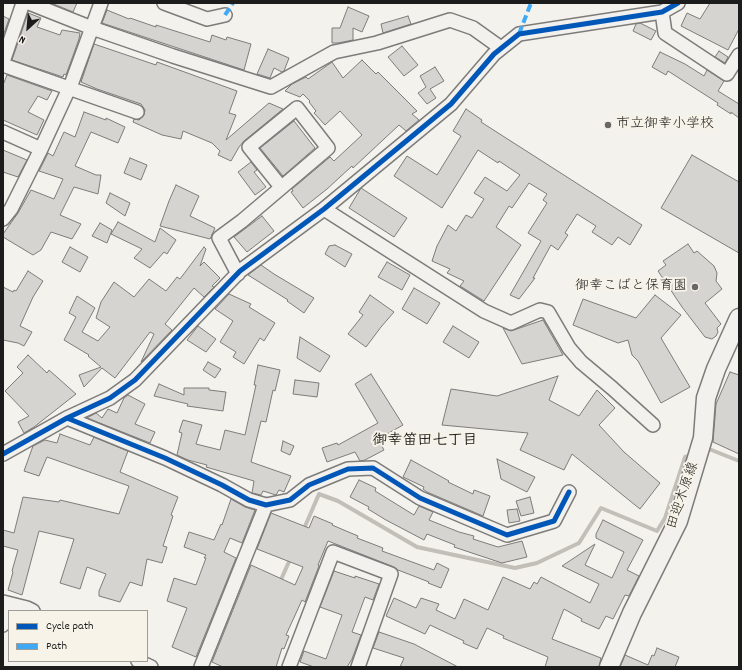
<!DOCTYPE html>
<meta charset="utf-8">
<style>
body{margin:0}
#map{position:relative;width:742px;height:670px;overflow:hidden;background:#f4f2ec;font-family:Dekko,sans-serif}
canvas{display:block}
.frame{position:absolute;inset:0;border:4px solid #1c1c1c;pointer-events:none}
.legend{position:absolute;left:8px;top:610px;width:140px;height:52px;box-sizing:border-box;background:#f7f3e8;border:1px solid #9f9d96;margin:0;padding:5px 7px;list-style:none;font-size:12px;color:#1c1c1c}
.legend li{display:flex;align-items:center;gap:8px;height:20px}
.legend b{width:20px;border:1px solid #9f9d96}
.north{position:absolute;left:8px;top:8px;width:40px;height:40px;-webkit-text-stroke:3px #f7f3e8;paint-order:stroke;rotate:206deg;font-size:11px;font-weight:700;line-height:16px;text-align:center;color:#1c1c1c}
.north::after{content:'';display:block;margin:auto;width:14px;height:18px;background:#1c1c1c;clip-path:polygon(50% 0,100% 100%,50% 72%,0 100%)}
</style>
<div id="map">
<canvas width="742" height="670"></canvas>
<div class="frame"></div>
<ul class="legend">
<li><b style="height:5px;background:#0057b8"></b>Cycle path</li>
<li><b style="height:5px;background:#3fa9f5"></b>Path</li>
</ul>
<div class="north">N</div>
</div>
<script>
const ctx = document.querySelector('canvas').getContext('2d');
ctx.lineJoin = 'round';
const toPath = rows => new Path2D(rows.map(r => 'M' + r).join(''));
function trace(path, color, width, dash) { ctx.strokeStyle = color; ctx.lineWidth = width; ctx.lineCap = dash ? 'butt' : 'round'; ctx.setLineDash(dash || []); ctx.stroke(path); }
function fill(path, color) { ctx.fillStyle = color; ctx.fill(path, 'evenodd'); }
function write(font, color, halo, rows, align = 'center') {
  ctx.font = font + ' Dekko,"Klee One",sans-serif'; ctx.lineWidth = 4; ctx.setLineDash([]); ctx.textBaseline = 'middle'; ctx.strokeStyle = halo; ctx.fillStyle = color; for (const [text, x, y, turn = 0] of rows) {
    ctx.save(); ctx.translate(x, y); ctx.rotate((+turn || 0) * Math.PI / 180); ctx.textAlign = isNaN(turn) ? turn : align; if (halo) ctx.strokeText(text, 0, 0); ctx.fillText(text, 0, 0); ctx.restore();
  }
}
const stream = toPath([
 [704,451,709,449,739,461],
 [303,531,319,494,338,501,417,547,515,568,537,563,579,543,601,508,657,531,665,518,685,457,692,455],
 [280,582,291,557]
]);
const building = toPath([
 [51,3,77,3,73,12,51,3],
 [710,3,739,3,739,29,728,50,681,26,687,13,700,19,710,3],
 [348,7,369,16,362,32,353,28,353,40,338,43,332,43,332,28,340,28,348,7],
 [107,10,129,19,130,18,156,27,156,25,210,42,212,35,226,40,227,37,251,44,244,70,102,23,107,10],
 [28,13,41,18,37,27,60,35,62,30,80,33,79,39,66,75,64,74,63,77,12,60,28,13],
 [3,16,9,19,3,36,3,16],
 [408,16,411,24,383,33,381,24,408,16],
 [640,23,656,31,651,40,633,31,636,24,640,23],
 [94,44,156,65,157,62,237,91,229,113,236,115,226,140,269,103,283,109,244,141,239,147,231,161,218,155,220,151,212,143,183,131,181,139,162,135,133,122,134,119,139,120,144,115,145,110,141,104,97,89,81,82,94,44],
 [402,46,418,65,404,76,388,57,402,46],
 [268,49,289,58,284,71,282,72,274,68,270,78,257,74,268,49],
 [719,51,728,57,725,63,715,57,719,51],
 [660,52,685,64,704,76,707,70,724,81,718,91,739,104,739,118,731,112,731,114,717,105,718,103,668,71,666,75,652,67,660,52],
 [362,60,376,74,378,72,417,111,412,114,419,120,406,131,399,125,353,168,352,166,327,189,303,208,291,192,293,191,292,189,330,157,334,161,362,135,340,111,325,125,314,113,316,111,309,102,310,101,303,94,300,97,285,91,292,84,306,77,308,79,332,62,343,78,362,60],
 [435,67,444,81,430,89,436,98,427,104,418,93,426,87,420,76,435,67],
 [7,75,52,91,47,100,38,96,28,112,44,120,37,135,3,120,3,85,7,75],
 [466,109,482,120,481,122,642,225,630,245,618,237,612,245,592,232,596,226,577,214,565,233,568,235,558,250,551,245,533,278,535,278,519,299,510,295,541,241,528,233,547,203,543,200,547,194,529,183,512,208,509,206,496,227,521,245,484,301,460,286,464,281,447,273,450,269,432,261,437,246,448,225,456,231,466,215,472,218,484,199,474,193,485,177,507,191,520,175,499,161,498,163,478,150,442,208,394,176,407,156,437,175,461,136,453,131,466,109],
 [84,112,106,120,106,118,125,127,118,143,91,132,75,166,96,175,101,175,98,194,74,187,60,215,81,224,72,239,51,232,41,250,33,255,3,237,3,234,18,213,31,190,54,199,63,179,39,171,48,153,53,156,64,132,75,137,84,112],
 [294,121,315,148,283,176,260,148,294,121],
 [3,150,27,160,18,177,3,172,3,150],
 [692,155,739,182,739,253,661,208,692,155],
 [130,158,147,165,141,180,124,173,130,158],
 [251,162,257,170,254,172,266,187,255,195,238,172,251,162],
 [176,185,199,196,190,216,215,228,210,239,160,226,169,201,176,185],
 [361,188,407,218,394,237,349,208,361,188],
 [110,193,130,203,125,216,106,203,110,193],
 [262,216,274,231,247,252,234,237,262,216],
 [118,222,155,242,160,228,176,240,167,254,164,252,150,268,134,258,142,249,111,234,118,222],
 [100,223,112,230,107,243,92,236,100,223],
 [688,244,694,253,697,251,714,266,717,273,716,281,722,289,705,303,721,324,717,328,718,332,716,336,712,339,705,337,682,307,658,271,666,265,663,261,688,244],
 [335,245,352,254,345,267,325,254,329,246,335,245],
 [70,247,88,257,80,272,62,262,70,247],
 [204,247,206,249,200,266,204,262,220,278,212,286,214,287,204,297,194,288,165,324,172,330,141,362,154,334,150,332,115,378,102,368,84,387,79,375,101,367,88,356,89,355,64,340,76,317,69,313,77,296,95,308,82,332,98,341,110,327,96,318,101,302,114,282,134,297,149,279,166,291,177,277,180,279,204,247],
 [387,262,410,275,402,290,378,277,387,262],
 [261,265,274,274,314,298,304,313,287,301,288,300,248,275,261,265],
 [28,271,43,281,33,297,20,326,32,332,24,346,18,343,3,340,3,287,13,292,14,290,16,291,28,271],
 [414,288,440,303,427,324,402,309,414,288],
 [229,294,251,304,249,307,275,323,264,341,260,338,244,364,233,357,236,352,220,342,233,321,215,309,229,294],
 [370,295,394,312,381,327,366,347,348,334,363,315,359,312,370,295],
 [655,295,681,315,661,338,690,387,661,403,638,361,632,355,628,340,618,343,573,325,583,299,636,318,655,295],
 [543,320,563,355,522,364,503,328,511,331,543,320],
 [198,326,216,339,206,352,187,340,198,326],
 [453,326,479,342,469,358,443,342,453,326],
 [300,337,330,356,320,372,297,358,300,337],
 [28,355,47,373,49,370,76,394,34,427,24,433,18,422,29,416,5,391,23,373,17,367,28,355],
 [208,362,221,369,215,378,203,370,208,362],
 [258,365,280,370,275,391,273,390,266,422,261,421,251,462,291,476,284,492,279,490,276,495,263,491,261,495,252,493,254,481,206,467,207,465,188,460,177,455,182,433,179,432,183,420,202,425,196,444,220,450,225,430,245,435,256,385,254,385,258,365],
 [730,372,739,375,739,454,713,442,716,404,730,372],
 [371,374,403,425,378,439,384,450,365,460,360,461,355,452,327,462,322,448,337,443,338,445,378,423,355,384,371,374],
 [558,376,549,400,579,416,597,390,615,408,599,425,624,452,660,483,640,509,572,454,564,470,520,450,528,433,442,425,451,389,497,396,558,376],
 [295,380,319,383,317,397,293,394,295,380],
 [159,384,184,395,184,388,209,388,209,390,226,392,223,411,187,406,188,404,154,396,159,384],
 [128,395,145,404,135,424,155,432,150,443,87,418,96,413,102,418,108,409,117,413,124,398,128,395],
 [60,434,90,445,94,437,128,451,120,472,178,497,171,515,173,516,163,546,167,547,162,563,147,559,142,586,130,582,120,602,99,596,99,591,106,574,87,567,80,589,60,583,74,539,39,531,22,595,8,590,13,572,12,571,18,550,3,546,3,530,14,533,23,497,59,502,60,500,119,514,129,486,47,457,39,476,24,471,33,446,45,440,57,443,60,434],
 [283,441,294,446,290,455,281,451,283,441],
 [497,459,535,477,527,492,501,479,497,459],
 [411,460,449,481,448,482,473,494,474,490,490,496,483,516,427,492,423,489,424,487,403,477,411,460],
 [359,480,376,488,375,491,414,515,419,506,433,512,429,520,459,532,474,536,473,539,498,547,522,541,527,557,502,563,454,547,455,545,427,534,424,540,386,520,368,509,369,507,350,497,359,480],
 [530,497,534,513,521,516,516,501,530,497],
 [231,499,245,507,255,510,242,543,230,538,224,552,236,558,196,657,172,647,187,608,167,601,174,578,196,585,206,558,204,558,206,555,184,547,189,532,214,540,221,524,222,525,231,499],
 [517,509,520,521,509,523,507,510,517,509],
 [271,513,309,528,314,516,333,524,332,525,358,536,357,538,383,548,382,551,434,570,437,563,449,569,441,588,428,583,429,582,398,570,394,567,328,541,318,565,319,566,305,602,302,600,286,635,289,636,284,649,282,648,276,667,223,667,212,662,251,565,295,585,303,567,257,549,271,513],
 [603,520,643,540,627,570,639,576,629,596,625,595,613,619,606,616,599,629,581,621,582,619,564,609,552,639,601,658,599,667,545,667,548,657,503,638,504,636,487,628,477,649,463,643,464,641,430,625,425,634,386,616,394,598,416,608,421,598,439,604,436,610,455,619,464,599,488,610,503,577,530,589,534,582,537,584,541,577,590,603,599,584,562,566,595,544,585,565,612,578,624,552,596,538,596,534,603,520],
 [334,571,355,578,355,576,379,584,373,600,365,597,352,632,361,635,352,659,347,667,314,667,300,662,304,651,326,659,342,615,320,607,334,571],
 [379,632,414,644,458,667,400,667,404,658,373,648,379,632],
 [657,648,679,657,675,667,620,667,625,655,648,665,652,655,654,656,657,648]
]);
const street = toPath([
 [29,3,92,28,173,56,271,87,334,52,377,43,450,20,473,28,501,48],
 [164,3,207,19,225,15],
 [662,12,665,33,727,74,739,55],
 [3,62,23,3],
 [3,65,137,112],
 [3,132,41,149],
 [324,209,484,311,511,323,540,310,548,312,569,348,581,362,612,388,653,425],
 [3,219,11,209,41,149,72,82,101,3],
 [238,274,219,238,242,221,328,148,297,108,249,147,281,187],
 [67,418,165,458,222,485,249,500,266,505,290,500,309,485,348,469,373,468,420,498,507,535,554,521,569,492],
 [3,454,67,418,110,398,135,380,240,271,324,209,451,104,494,54,519,34,662,12,678,3],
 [3,602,27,608,33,611],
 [3,625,11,604],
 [138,661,151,667],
 [201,667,266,505],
 [289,667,333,552,391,574,358,667]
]);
const secondary = toPath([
 [609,667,632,613,678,521,703,438,706,398,716,369,739,318]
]);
const quiet = toPath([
 [225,15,233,3],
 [519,34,531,3]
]);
const cycleway = toPath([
 [67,418,165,458,222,485,249,500,266,505,290,500,309,485,348,469,373,468,420,498,507,535,554,521,569,492],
 [3,454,67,418,110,398,135,380,240,271,324,209,451,104,494,54,519,34,662,12,678,3]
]);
const markers = [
 [608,125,4,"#686765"],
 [695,287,4,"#686765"]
];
const poiNames = [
 ["市立御幸小学校",616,125],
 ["御幸こばと保育園",687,287,"right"]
];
const streetNames = [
 ["田迎木原線",684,496,-71]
];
const neighbourhoodNames = [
 ["御幸笛田七丁目",425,442]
];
trace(stream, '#c2bfb8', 4);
fill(building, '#d5d4d0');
trace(building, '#7d7c7a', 1);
trace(street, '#7d7c7a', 16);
trace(secondary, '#7d7c7a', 21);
trace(street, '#f2f1ed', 13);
trace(secondary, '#f2f1ed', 18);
trace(quiet, '#3fa9f5', 4, [8, 4]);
trace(cycleway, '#0057b8', 5);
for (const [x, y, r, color] of markers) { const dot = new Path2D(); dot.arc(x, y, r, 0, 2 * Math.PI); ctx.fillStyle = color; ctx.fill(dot); trace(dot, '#f7f3e8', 1.5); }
write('14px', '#1c1c1c', '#f7f3e8', poiNames, 'left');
write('14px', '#1c1c1c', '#f7f3e8', streetNames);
write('bold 15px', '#1c1c1c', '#f7f3e8', neighbourhoodNames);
</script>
